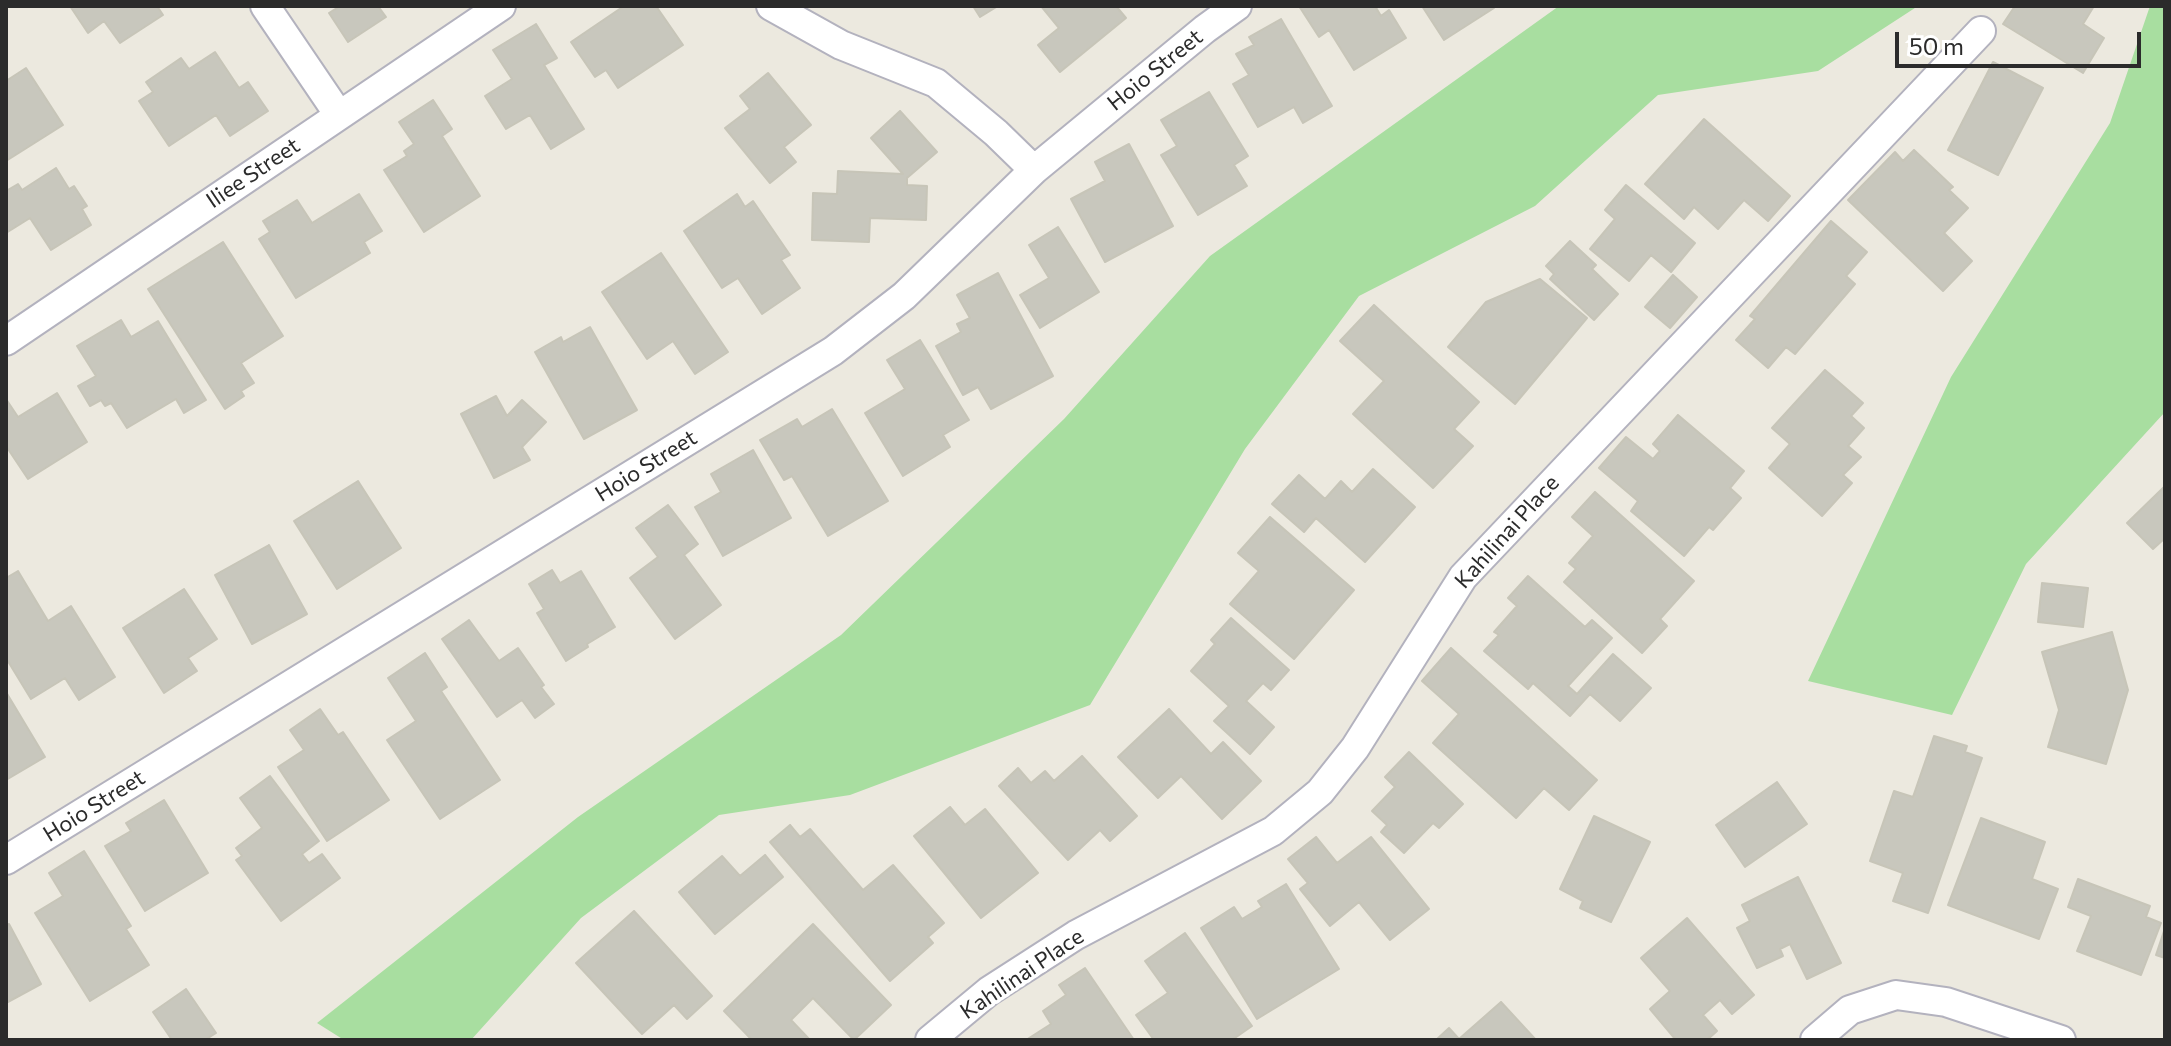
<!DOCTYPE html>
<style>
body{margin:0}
#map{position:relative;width:2171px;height:1046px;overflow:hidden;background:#ece9df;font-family:Commissioner,sans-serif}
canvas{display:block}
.frame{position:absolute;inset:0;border:8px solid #2b2b2b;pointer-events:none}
.scale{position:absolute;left:1895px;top:32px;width:246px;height:36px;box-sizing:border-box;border:4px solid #2b2b2b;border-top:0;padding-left:10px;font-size:24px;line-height:28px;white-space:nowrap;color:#2b2b2b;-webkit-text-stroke:6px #fff;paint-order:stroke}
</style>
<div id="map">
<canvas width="2171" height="1046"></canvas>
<div class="frame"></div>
<div class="scale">50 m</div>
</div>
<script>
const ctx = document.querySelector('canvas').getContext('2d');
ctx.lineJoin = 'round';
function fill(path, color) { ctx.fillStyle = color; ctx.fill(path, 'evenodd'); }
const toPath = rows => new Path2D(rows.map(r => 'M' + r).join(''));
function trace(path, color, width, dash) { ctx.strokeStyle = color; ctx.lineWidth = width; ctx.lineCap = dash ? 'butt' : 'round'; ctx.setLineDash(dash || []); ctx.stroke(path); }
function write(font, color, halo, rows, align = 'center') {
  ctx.font = font + ' Commissioner,sans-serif'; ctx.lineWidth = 7; ctx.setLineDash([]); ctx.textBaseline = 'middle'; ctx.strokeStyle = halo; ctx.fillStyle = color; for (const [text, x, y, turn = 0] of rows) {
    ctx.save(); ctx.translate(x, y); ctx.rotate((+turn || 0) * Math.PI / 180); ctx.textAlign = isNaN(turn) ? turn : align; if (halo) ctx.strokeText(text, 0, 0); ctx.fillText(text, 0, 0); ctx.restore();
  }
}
const green = toPath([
 [1559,6,1918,6,1818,71,1658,95,1535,206,1359,296,1245,449,1090,705,850,795,719,815,581,918,471,1040,344,1040,317,1023,578,817,841,635,1064,419,1210,256],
 [2150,6,2165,6,2165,412,2026,564,1952,715,1808,681,1951,377,2110,123]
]);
const building = toPath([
 [70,6,157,6,163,15,120,43,104,21,88,33,70,6],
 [340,6,378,6,386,17,348,42,329,13,340,6],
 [624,6,656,6,683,45,618,88,606,70,595,77,571,42,624,6],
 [973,6,998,6,980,17,973,6],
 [1041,6,1116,6,1126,18,1060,72,1038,45,1059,28,1041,6],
 [1299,6,1375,6,1381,16,1389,10,1406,38,1354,70,1329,30,1319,37,1299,6],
 [1422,6,1493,6,1494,8,1444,40,1422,6],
 [2015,6,2094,6,2083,24,2104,38,2083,73,2003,24,2015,6],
 [1281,19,1332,106,1303,123,1294,107,1258,127,1233,84,1249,75,1236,54,1254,45,1249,37,1281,19],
 [536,24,557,58,544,65,584,129,551,149,530,115,506,129,485,96,512,79,493,50,536,24],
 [215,52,239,88,248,82,268,111,230,136,216,115,169,146,139,101,153,92,146,82,181,58,189,69,215,52],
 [1993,62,2043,88,1998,175,1948,150,1993,62],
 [26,68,63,125,6,161,6,81,26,68],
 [768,73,811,125,784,147,796,162,770,183,725,128,750,109,740,96,768,73],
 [1209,92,1248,156,1234,165,1247,186,1198,215,1161,155,1177,146,1161,120,1209,92],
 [433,100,452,129,442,136,480,196,424,232,384,170,407,156,404,151,414,144,399,122,433,100],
 [900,111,937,152,907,178,907,185,927,186,926,220,870,218,869,242,812,240,813,193,837,194,838,171,903,174,871,138,900,111],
 [1704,119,1790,196,1768,221,1744,200,1718,229,1694,207,1684,219,1645,184,1704,119],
 [1129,144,1173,226,1105,262,1071,199,1105,181,1095,162,1129,144],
 [1914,150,1953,187,1949,190,1968,208,1944,233,1972,261,1943,291,1848,200,1895,152,1903,161,1914,150],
 [56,168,69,189,74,186,87,206,82,209,91,225,51,250,30,218,6,233,6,191,18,184,22,190,56,168],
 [1626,185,1695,243,1671,272,1651,255,1629,281,1590,249,1615,219,1605,210,1626,185],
 [359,194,382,231,364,242,370,253,296,298,259,239,270,232,263,221,297,200,312,223,359,194],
 [737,194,745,207,753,201,790,255,781,260,800,288,762,314,738,278,722,288,684,231,737,194],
 [1831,221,1867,252,1846,276,1855,284,1795,354,1786,347,1768,368,1736,340,1755,319,1750,316,1831,221],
 [1058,227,1099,292,1040,328,1020,295,1049,278,1029,245,1058,227],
 [1570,241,1596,265,1592,269,1618,294,1594,320,1550,279,1554,274,1546,266,1570,241],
 [223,242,283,336,241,363,254,383,241,391,244,396,225,409,148,289,223,242],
 [661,253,728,352,695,374,673,341,647,359,602,292,661,253],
 [998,273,1053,376,991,409,978,387,963,395,936,346,961,332,957,324,970,318,957,295,998,273],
 [1673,275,1697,297,1670,328,1645,307,1673,275],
 [1540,279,1587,318,1515,404,1448,347,1486,302,1540,279],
 [1374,305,1479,402,1454,429,1473,446,1433,488,1353,414,1384,381,1340,341,1374,305],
 [121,320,131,337,158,321,206,400,184,413,176,399,127,428,111,403,105,406,101,400,90,406,78,386,96,376,77,346,121,320],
 [590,327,637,410,584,439,535,352,561,337,563,342,590,327],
 [920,340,969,420,943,435,950,447,903,476,865,413,905,389,887,360,920,340],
 [1825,370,1863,403,1851,416,1864,428,1848,446,1861,457,1843,475,1852,483,1822,516,1769,468,1790,444,1772,428,1825,370],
 [57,393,87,442,28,479,6,446,6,399,18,417,57,393],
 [496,396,507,416,522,400,546,422,522,447,530,460,494,478,461,414,496,396],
 [832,409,888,501,828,536,792,476,784,480,760,440,797,419,802,427,832,409],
 [1678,415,1744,471,1730,488,1741,498,1713,530,1709,527,1684,556,1631,511,1638,501,1599,468,1626,437,1653,459,1660,451,1653,444,1678,415],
 [753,450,791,518,723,556,695,507,721,492,711,474,753,450],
 [1373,469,1415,507,1365,562,1316,518,1304,532,1272,504,1299,475,1325,499,1341,481,1352,492,1373,469],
 [358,481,401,548,337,589,294,521,358,481],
 [2165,486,2165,538,2153,549,2127,523,2165,486],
 [1595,492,1694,581,1660,619,1667,626,1642,653,1564,582,1576,569,1569,563,1593,536,1572,517,1595,492],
 [668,505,698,544,684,555,721,605,675,639,630,578,658,557,636,528,668,505],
 [1270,517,1354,590,1294,659,1230,604,1259,571,1238,553,1270,517],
 [269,545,307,614,252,644,215,575,269,545],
 [552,570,560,583,581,571,615,627,587,644,588,647,566,661,537,613,544,609,529,584,552,570],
 [18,571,48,621,71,606,115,677,79,700,65,678,31,699,6,658,6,578,18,571],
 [1528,576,1585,627,1592,620,1612,638,1568,686,1577,694,1613,654,1651,688,1620,721,1590,694,1570,716,1533,683,1528,689,1484,651,1499,635,1494,632,1517,606,1508,598,1528,576],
 [2042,583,2088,588,2083,627,2038,622,2042,583],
 [184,589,217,639,188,658,197,671,164,693,123,628,184,589],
 [1231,618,1289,670,1271,690,1263,683,1246,701,1274,727,1250,754,1214,721,1229,706,1191,671,1215,644,1211,640,1231,618],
 [469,620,499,661,518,648,544,685,541,687,554,704,535,718,522,700,497,717,442,639,469,620],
 [2112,632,2128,690,2106,764,2048,747,2059,710,2042,652,2112,632],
 [1451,648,1597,780,1569,810,1544,788,1516,818,1433,743,1459,714,1422,681,1451,648],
 [425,653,447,687,441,691,500,780,440,819,387,740,416,721,388,678,425,653],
 [6,692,45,757,6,780,6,692],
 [320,709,338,735,343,732,389,800,327,841,278,767,304,750,290,730,320,709],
 [1169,709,1211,754,1223,742,1261,781,1222,819,1181,776,1158,798,1118,757,1169,709],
 [1934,736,1967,746,1965,752,1982,758,1928,913,1893,901,1903,873,1870,861,1894,791,1913,797,1934,736],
 [1409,752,1463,804,1439,828,1433,823,1404,853,1381,832,1387,825,1372,811,1395,787,1385,777,1409,752],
 [1082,756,1137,816,1110,841,1100,830,1068,860,999,786,1018,768,1031,783,1045,771,1054,781,1082,756],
 [270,776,319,841,302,854,309,863,322,854,340,878,281,921,236,860,242,856,236,848,262,828,240,798,270,776],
 [1777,782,1807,824,1745,867,1716,825,1777,782],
 [164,800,208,873,145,911,105,846,131,831,126,823,164,800],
 [950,807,965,825,985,809,1038,873,981,918,914,836,950,807],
 [1594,816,1650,842,1611,922,1580,908,1583,901,1560,889,1594,816],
 [1981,818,2045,842,2032,879,2058,889,2039,939,1948,905,1981,818],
 [790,825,800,837,810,829,863,890,893,865,944,923,928,937,933,943,890,981,770,842,790,825],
 [1316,837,1337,863,1371,837,1429,909,1390,940,1359,902,1330,926,1300,889,1308,883,1288,859,1316,837],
 [84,851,131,926,126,929,149,965,90,1001,35,913,63,896,49,873,84,851],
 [765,855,783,877,715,934,679,892,722,856,740,876,765,855],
 [1798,877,1841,963,1807,979,1790,944,1780,949,1783,956,1757,968,1737,928,1750,921,1742,905,1798,877],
 [2078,879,2150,906,2146,917,2161,923,2141,975,2077,951,2091,916,2068,907,2078,879],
 [1286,884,1339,969,1257,1019,1201,928,1234,907,1242,919,1262,907,1258,901,1286,884],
 [634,911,712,996,687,1019,674,1005,642,1034,576,963,634,911],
 [1687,918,1754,995,1732,1014,1720,1000,1703,1015,1717,1031,1707,1040,1676,1040,1650,1009,1670,991,1641,958,1687,918],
 [9,924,41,984,6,1003,6,926,9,924],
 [813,924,891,1005,854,1040,813,998,791,1020,810,1040,752,1040,724,1011,813,924],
 [2165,928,2165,958,2156,955,2165,928],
 [1185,933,1252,1026,1232,1040,1154,1040,1136,1015,1168,993,1145,961,1185,933],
 [1085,968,1134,1040,1026,1040,1051,1024,1043,1011,1066,995,1059,985,1085,968],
 [186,989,216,1033,205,1040,172,1040,153,1012,186,989],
 [1501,1002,1536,1040,1436,1040,1449,1028,1459,1039,1501,1002]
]);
const street = toPath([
 [265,6,339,115],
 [771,6,841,45,936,83,996,133,1034,170],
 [6,341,501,6],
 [6,860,833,351,904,296,1034,170,1205,29,1237,6],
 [930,1040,989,991,1076,935,1273,831,1320,792,1355,748,1463,577,1981,31],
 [1815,1040,1850,1010,1896,995,1946,1002,2061,1040]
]);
const streetNames = [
 ["Hoio Street",1155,70,-39],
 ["Iliee Street",253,173,-34],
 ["Hoio Street",646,466,-32],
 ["Kahilinai Place",1507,532,-48],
 ["Hoio Street",94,806,-32],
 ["Kahilinai Place",1022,974,-34]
];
fill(green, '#a8dea0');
fill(building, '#c8c7bd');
trace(building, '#c7c5b8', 2);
trace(street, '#b3b2be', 32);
trace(street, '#fff', 28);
write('22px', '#2b2b2b', '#fff', streetNames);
</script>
